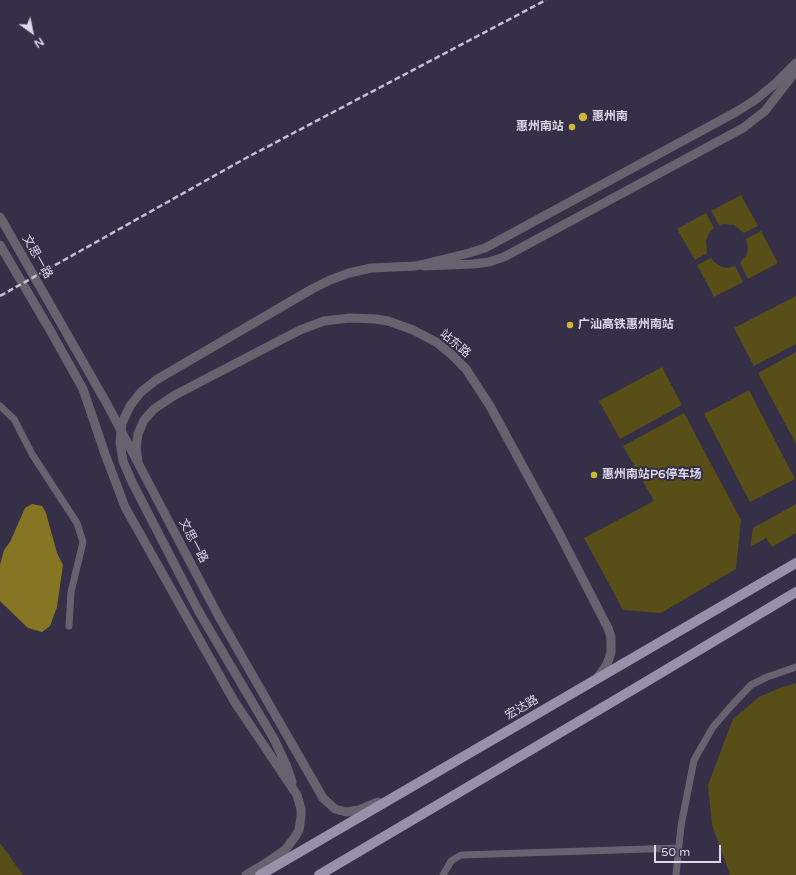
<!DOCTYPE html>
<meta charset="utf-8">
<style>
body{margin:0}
#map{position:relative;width:796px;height:875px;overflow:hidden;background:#352f47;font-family:"Varela Round",sans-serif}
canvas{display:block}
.north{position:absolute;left:12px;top:12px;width:40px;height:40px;-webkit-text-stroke:3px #352f47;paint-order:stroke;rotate:147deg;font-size:11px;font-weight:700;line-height:16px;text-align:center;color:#dcd9e8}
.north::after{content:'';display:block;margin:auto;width:14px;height:18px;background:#dcd9e8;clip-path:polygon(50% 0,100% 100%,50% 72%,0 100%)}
.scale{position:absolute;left:654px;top:845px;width:67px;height:18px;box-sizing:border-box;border:2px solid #dcd9e8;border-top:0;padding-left:5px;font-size:12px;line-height:14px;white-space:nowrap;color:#dcd9e8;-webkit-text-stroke:3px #352f47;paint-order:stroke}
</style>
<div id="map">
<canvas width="796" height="875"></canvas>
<div class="north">N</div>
<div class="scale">50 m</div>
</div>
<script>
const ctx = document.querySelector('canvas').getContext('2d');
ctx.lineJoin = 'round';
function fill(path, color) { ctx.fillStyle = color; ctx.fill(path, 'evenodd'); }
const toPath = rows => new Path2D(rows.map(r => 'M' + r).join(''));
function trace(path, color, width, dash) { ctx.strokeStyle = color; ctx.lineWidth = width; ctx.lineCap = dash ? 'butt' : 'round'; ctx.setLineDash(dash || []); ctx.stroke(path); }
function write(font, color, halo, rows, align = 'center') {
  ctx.font = font + ' "Varela Round","Noto Sans SC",sans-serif'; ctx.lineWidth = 4; ctx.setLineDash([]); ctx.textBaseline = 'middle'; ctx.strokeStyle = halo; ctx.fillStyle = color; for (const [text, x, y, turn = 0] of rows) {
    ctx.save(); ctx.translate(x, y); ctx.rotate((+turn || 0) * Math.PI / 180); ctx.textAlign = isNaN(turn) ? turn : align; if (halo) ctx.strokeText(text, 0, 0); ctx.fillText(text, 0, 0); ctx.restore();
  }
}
const green = toPath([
 [741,195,758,226,744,233,734,225,724,224,719,225,711,211],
 [706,213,714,228,709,233,706,241,707,253,695,260,677,229],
 [761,231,778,263,748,279,740,263,746,255,748,249,746,239],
 [711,258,714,262,722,267,727,268,735,266,743,282,714,297,697,265],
 [796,296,796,344,754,366,734,328],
 [796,352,796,444,758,373],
 [662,367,682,405,620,439,599,401],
 [749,390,795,479,750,502,704,414],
 [684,413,741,520,736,569,661,613,623,610,584,538,654,501,623,446],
 [796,504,796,533,772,547,766,538,750,547,753,528],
 [796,683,796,875,730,875,712,825,708,785,733,719,759,697,780,688],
 [0,843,23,875,0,875]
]);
const water = toPath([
 [32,504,42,506,46,513,57,553,63,565,57,607,50,626,42,632,28,628,0,601,0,565,4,550,10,542,25,508]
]);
const minor = toPath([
 [0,406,14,419,32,454,77,523,83,542,71,592,69,626],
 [443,875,451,861,461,855,679,848],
 [676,875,681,826,694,760,713,727,733,704,751,685,767,677,796,667]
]);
const tertiary = toPath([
 [0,217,107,404,219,617,323,798,335,809,346,812,359,810,378,802],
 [0,245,50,330,83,389,105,454,125,507,234,701,297,795,301,809,301,816,299,830,295,837,285,850,263,865,246,875],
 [424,266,473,264,489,262,504,257,743,128,765,111,796,71],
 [138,461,136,448,138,434,144,420,154,409,175,395,300,330,324,321,350,318,376,319,388,321,413,330,436,342,452,355,466,369,490,406,559,533,608,628,611,637,611,652,609,659,606,666,598,677],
 [199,612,274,739,287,767,292,782]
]);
const primary = toPath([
 [260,875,796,563],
 [319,875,644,683,796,592]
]);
const rail = toPath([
 [0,296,246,158,546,0]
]);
const tertiaryBridge = toPath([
 [199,612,132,482,123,461,120,442,122,423,130,406,141,392,156,380,312,289,330,280,349,273,371,268,416,266,469,253,485,248,736,112,755,100,776,83,796,63]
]);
const markers = [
 [583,117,5,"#d0b837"],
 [572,127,4,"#d0b837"],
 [570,325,4,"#d0b837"],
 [594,475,4,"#d0b837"]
];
const poiNames = [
 ["惠州南",592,117],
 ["惠州南站",564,127,"right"],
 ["广汕高铁惠州南站",578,325],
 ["惠州南站P6停车场",602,475]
];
const streetNames = [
 ["文思一路",37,257,60],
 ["站东路",455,344,40],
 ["文思一路",193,541,62],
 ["宏达路",522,708,-30]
];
fill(green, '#584e17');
fill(water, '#867624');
trace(minor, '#66636f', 7);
trace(tertiary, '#66636f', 9);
trace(primary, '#9791aa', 10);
trace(rail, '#c3c0d0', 2.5, [6, 3]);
trace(tertiaryBridge, '#66636f', 9);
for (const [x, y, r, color] of markers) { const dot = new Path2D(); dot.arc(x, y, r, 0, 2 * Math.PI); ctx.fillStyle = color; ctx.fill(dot); trace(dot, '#352f47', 1.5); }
write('bold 12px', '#dcd9e8', '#352f47', poiNames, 'left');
write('12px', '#dcd9e8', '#352f47', streetNames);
</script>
